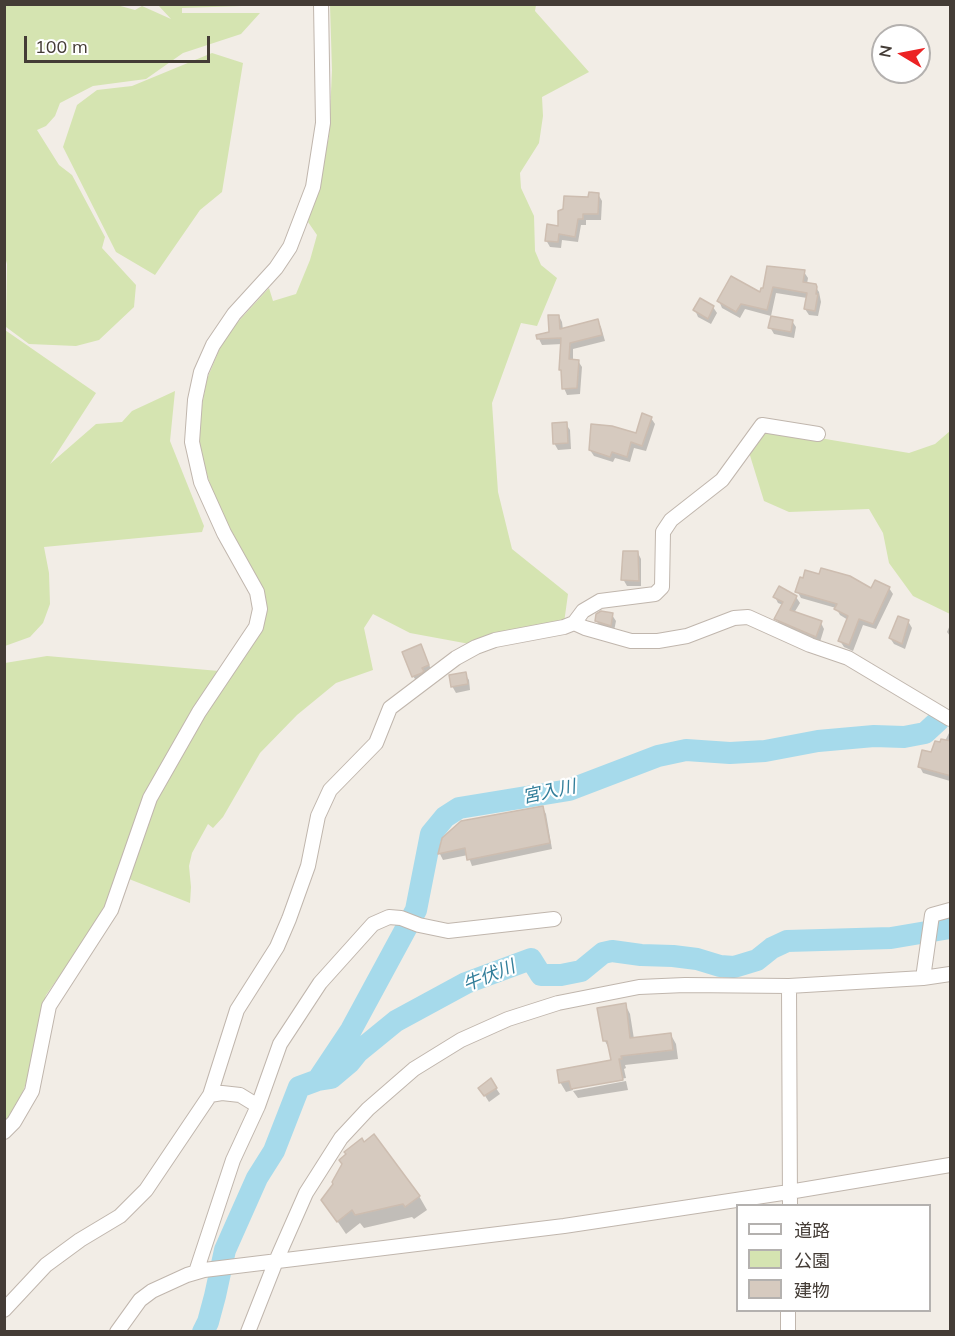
<!DOCTYPE html>
<meta charset="utf-8">
<style>
body{margin:0}
#map{position:relative;width:955px;height:1336px;overflow:hidden;background:#f2ede6;font-family:Mulish,"Noto Sans JP",sans-serif}
canvas{display:block}
.frame{position:absolute;inset:0;border:6px solid #443c36;pointer-events:none}
.legend{position:absolute;left:736px;top:1204px;width:195px;height:108px;box-sizing:border-box;background:#fff;border:2px solid #b4b1af;margin:0;padding:8px 10px;list-style:none;font-size:18px;color:#443c36}
.legend li{display:flex;align-items:center;gap:12px;height:30px}
.legend b{width:30px;border:2px solid #b4b1af}
.north{position:absolute;left:871px;top:24px;width:60px;height:60px;box-sizing:border-box;background:#fff;border:2px solid #b4b1af;border-radius:50%;rotate:280deg;font-size:16px;font-weight:700;line-height:24px;text-align:center;color:#443c36}
.north::after{content:'';display:block;margin:auto;width:21px;height:27px;background:#ec2324;clip-path:polygon(50% 0,100% 100%,50% 72%,0 100%)}
.scale{position:absolute;left:24px;top:36px;width:186px;height:27px;box-sizing:border-box;border:3px solid #443c36;border-top:0;padding-left:8px;font-size:18px;line-height:21px;white-space:nowrap;color:#443c36;-webkit-text-stroke:4px #fff;paint-order:stroke}
</style>
<div id="map">
<canvas width="955" height="1336"></canvas>
<div class="frame"></div>
<ul class="legend">
<li><b style="height:8px;background:#fff"></b>道路</li>
<li><b style="height:16px;background:#d5e4b1"></b>公園</li>
<li><b style="height:16px;background:#d6cabf"></b>建物</li>
</ul>
<div class="north">N</div>
<div class="scale">100 m</div>
</div>
<script>
const ctx = document.querySelector('canvas').getContext('2d');
ctx.lineJoin = 'round';
function fill(path, color) { ctx.fillStyle = color; ctx.fill(path, 'evenodd'); }
const toPath = rows => new Path2D(rows.map(r => 'M' + r).join(''));
function trace(path, color, width, dash) { ctx.strokeStyle = color; ctx.lineWidth = width; ctx.lineCap = dash ? 'butt' : 'round'; ctx.setLineDash(dash || []); ctx.stroke(path); }
function write(font, color, halo, rows, align = 'center') {
  ctx.font = font + ' Mulish,"Noto Sans JP",sans-serif'; ctx.lineWidth = 4.5; ctx.setLineDash([]); ctx.textBaseline = 'middle'; ctx.strokeStyle = halo; ctx.fillStyle = color; for (const [text, x, y, turn = 0] of rows) {
    ctx.save(); ctx.translate(x, y); ctx.rotate((+turn || 0) * Math.PI / 180); ctx.textAlign = isNaN(turn) ? turn : align; if (halo) ctx.strokeText(text, 0, 0); ctx.fillText(text, 0, 0); ctx.restore();
  }
}
const green = toPath([
 [117,5,135,10,142,6,171,19,158,5,272,5,182,8,182,13,260,13,241,34,183,53,146,79,93,86,60,103,55,116,46,126,37,130,59,165,72,175,105,237,102,248,136,285,134,307,99,340,76,346,29,344,6,327,7,264,4,253,5,5],
 [330,5,536,5,535,11,589,72,542,97,543,116,539,143,520,173,521,188,534,216,535,251,541,265,557,278,537,326,521,323,492,403,498,492,512,549,568,594,564,623,546,623,502,635,475,645,410,633,373,614,364,628,373,670,336,683,297,715,260,753,223,817,213,828,208,824,192,853,189,866,191,887,190,903,129,879,153,805,198,723,264,620,266,603,262,590,242,556,211,487,200,451,200,416,207,379,220,348,235,325,269,288,273,301,296,294,310,260,317,235,308,222,329,137,332,70],
 [212,53,243,63,222,192,200,210,155,275,116,252,63,147,77,105,97,90,132,86],
 [5,330,96,393,50,464,96,424,122,422,132,411,175,391,170,441,204,526,202,532,44,547,49,573,50,604,43,623,30,637,5,646],
 [766,429,909,453,935,444,950,431,950,614,913,596,889,563,883,533,869,509,789,512,764,501,748,449],
 [47,656,219,671,145,797,105,905,88,936,46,995,39,1019,29,1075,22,1094,5,1123,5,663]
]);
const shadow = toPath([
 [598,194,602,201,601,220,586,220,586,225,581,225,578,242,562,240,561,248,550,247,546,240],
 [804,272,808,278,807,284,815,286,819,292,821,302,818,316,809,315,805,309,807,298,776,293,771,316,745,309,740,318,722,308,719,301,761,294,762,290],
 [713,307,717,313,711,324,698,317,695,310],
 [559,316,562,322,563,330,597,320,601,327,605,341,573,349,573,361,578,361,582,367,580,394,567,395,564,388,563,374,561,370,562,344,542,345,539,339,551,333],
 [792,321,796,327,794,338,774,334,770,327],
 [651,418,655,424,646,451,634,448,630,462,615,458,613,462,594,456,590,450,637,435],
 [566,424,570,430,571,449,558,450,554,443],
 [638,553,641,559,641,586,627,586,623,579],
 [889,588,893,594,876,629,863,625,853,651,844,647,840,641,848,620,840,615,836,608,801,598,797,591,872,590],
 [775,597,796,597,800,603,794,613,821,623,824,629,820,642,780,625,776,619,783,605,778,603],
 [612,615,616,621,614,631,600,628,597,621],
 [908,621,912,628,905,649,894,644,890,638],
 [950,625,950,636,947,632],
 [424,652,432,672,417,682,413,676],
 [465,674,469,680,470,690,456,693,452,686],
 [950,731,950,781,923,773,920,767,932,754,936,742,945,741],
 [543,808,546,814,552,849,472,866,468,855,443,860,440,854],
 [625,1004,630,1014,634,1039,671,1035,676,1044,678,1059,625,1065,626,1068,624,1069,626,1078,573,1088,573,1090,566,1092,560,1082,612,1061,610,1051,605,1041],
 [491,1081,500,1094,489,1102,480,1088],
 [626,1081,628,1090,578,1098,573,1091],
 [419,1196,427,1210,414,1219,412,1217,364,1228,360,1223,346,1234,323,1200]
]);
const river = toPath([
 [319,1078,351,1030,416,910,431,834,445,817,459,808,569,790,658,756,686,750,730,753,765,751,818,741,874,736,904,737,925,733,938,721],
 [203,1332,208,1322,215,1296,225,1250,257,1178,274,1151,299,1087,318,1080,331,1078,350,1062,358,1052,396,1021,466,983,531,959,541,975,561,975,581,971,603,953,612,951,641,955,673,956,697,959,720,966,734,967,757,960,772,948,787,941,891,938,950,928]
]);
const building = toPath([
 [589,192,599,193,598,214,583,214,583,219,578,219,575,237,559,234,558,242,545,241,547,224,558,226,558,211,563,209,564,196,588,197,589,192],
 [767,266,805,270,803,282,816,284,817,287,816,294,818,294,815,311,804,309,807,293,773,287,767,310,741,304,736,312,717,301,731,276,760,292,761,288,763,288,767,266],
 [700,298,714,306,708,319,693,310,700,298],
 [548,315,559,315,560,329,598,319,602,335,570,343,569,359,579,360,577,388,562,389,561,370,559,370,561,338,537,339,536,335,549,332,548,315],
 [771,316,793,320,791,332,768,328,771,316],
 [642,413,652,417,642,446,631,442,627,457,612,452,610,457,589,450,591,424,612,426,636,433,642,413],
 [567,422,568,443,553,444,552,423,567,422],
 [623,551,638,551,639,581,621,580,623,551],
 [821,568,850,576,871,588,875,580,890,587,873,624,859,619,849,645,838,641,848,616,834,609,837,604,795,592,800,577,803,578,805,570,819,574,821,568],
 [779,586,797,596,790,610,822,621,816,637,774,619,783,602,773,597,779,586],
 [601,611,613,613,611,626,595,621,596,614,601,611],
 [898,616,909,620,902,644,889,638,898,616],
 [421,644,429,665,422,668,424,671,422,673,412,677,402,652,421,644],
 [466,672,468,684,451,687,449,675,466,672],
 [941,739,951,741,951,776,918,767,922,750,931,752,935,741,940,742,941,739],
 [543,806,550,843,467,860,465,848,438,854,442,838,461,821,543,806],
 [626,1003,630,1038,671,1033,673,1050,621,1056,622,1059,619,1059,623,1080,571,1089,569,1081,559,1083,557,1070,611,1060,607,1041,603,1041,597,1008,626,1003],
 [491,1078,497,1088,484,1096,478,1088,491,1078],
 [374,1134,420,1196,405,1207,403,1204,355,1215,352,1210,337,1222,321,1200,333,1184,332,1182,342,1164,339,1160,346,1154,344,1152,362,1138,364,1142,374,1134]
]);
const minor = toPath([
 [574,623,585,628,631,641,658,641,687,636,734,618,748,617,810,645,848,658,950,719],
 [923,978,932,915,950,910],
 [789,986,790,1206],
 [210,1095,222,1093,240,1095,258,1106],
 [4,1132,14,1122,32,1091,49,1006,111,910,150,798,199,712,256,627,260,609,257,592,224,533,201,482,192,442,195,400,201,372,213,345,234,314,276,268,290,247,313,187,323,123,321,4],
 [196,1272,233,1160,258,1106,280,1044,320,983,373,924,389,917,401,918,419,925,448,931,554,919],
 [4,1310,46,1265,80,1240,120,1216,146,1190,210,1095,237,1010,277,947,289,919,308,866,318,816,330,790,376,743,390,708,456,658,476,647,495,640,564,627,574,623,583,611,600,601,655,594,662,587,663,532,671,520,722,480,762,425,818,434],
 [117,1332,140,1300,152,1291,187,1275,204,1270,564,1226,789,1192,950,1165],
 [248,1332,276,1261,306,1193,341,1138,368,1109,414,1069,461,1040,508,1019,558,1003,639,987,685,985,789,986,923,978,950,974],
 [788,1332,788,1310]
]);
const waterNames = [
 ["宮入川",549,792,-12],
 ["牛伏川",489,976,-22]
];
fill(green, '#d5e4b1');
fill(shadow, '#0003');
trace(river, '#a6daeb', 22);
fill(building, '#d6cabf');
trace(building, '#cdbdb0', 1.5);
trace(minor, '#c0b6ad', 16);
trace(minor, '#fff', 14);
write('italic 18px', '#327e9a', '#fff', waterNames);
</script>
